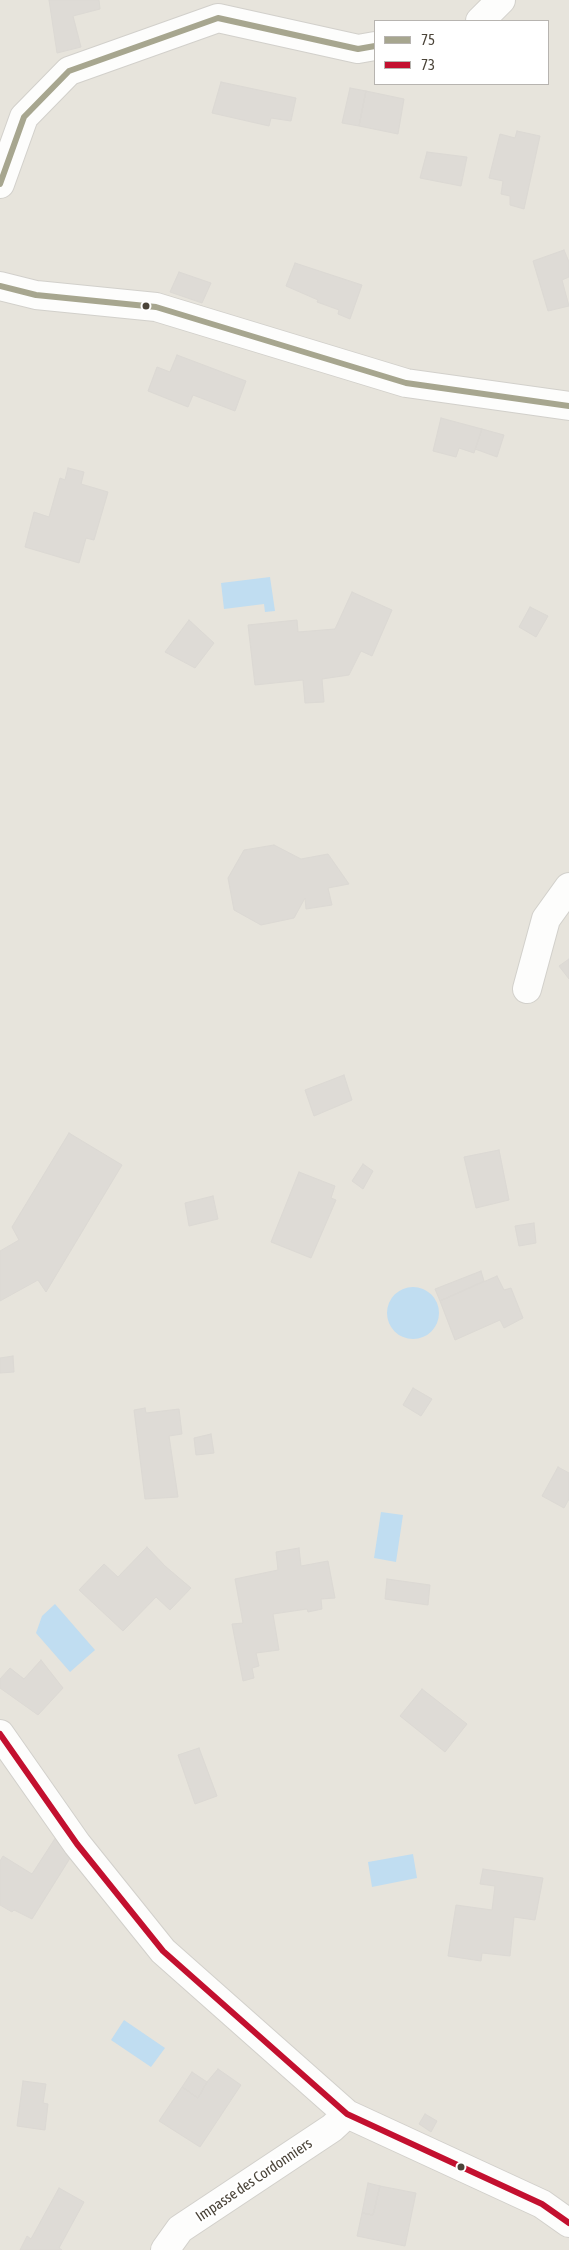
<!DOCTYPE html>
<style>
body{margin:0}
#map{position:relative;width:569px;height:2250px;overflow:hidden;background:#f4f2ee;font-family:"Asap Condensed",sans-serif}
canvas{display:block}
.legend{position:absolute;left:374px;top:20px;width:175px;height:65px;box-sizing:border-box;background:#fff;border:1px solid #b7b4b0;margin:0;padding:6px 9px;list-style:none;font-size:15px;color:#4b4439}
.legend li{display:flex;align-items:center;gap:10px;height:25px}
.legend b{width:25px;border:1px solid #b7b4b0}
</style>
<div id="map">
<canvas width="569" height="2250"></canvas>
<ul class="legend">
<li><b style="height:6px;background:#a7a68f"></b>75</li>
<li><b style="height:6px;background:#c3102f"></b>73</li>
</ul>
</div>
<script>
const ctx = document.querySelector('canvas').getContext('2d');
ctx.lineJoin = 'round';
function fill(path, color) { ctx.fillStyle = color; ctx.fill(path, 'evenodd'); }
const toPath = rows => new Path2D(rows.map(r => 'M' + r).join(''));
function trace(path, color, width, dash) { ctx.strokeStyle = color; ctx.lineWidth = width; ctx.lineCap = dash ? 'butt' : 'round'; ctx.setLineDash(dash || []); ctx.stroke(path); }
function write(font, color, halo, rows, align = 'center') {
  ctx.font = font + ' "Asap Condensed",sans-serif'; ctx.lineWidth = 4.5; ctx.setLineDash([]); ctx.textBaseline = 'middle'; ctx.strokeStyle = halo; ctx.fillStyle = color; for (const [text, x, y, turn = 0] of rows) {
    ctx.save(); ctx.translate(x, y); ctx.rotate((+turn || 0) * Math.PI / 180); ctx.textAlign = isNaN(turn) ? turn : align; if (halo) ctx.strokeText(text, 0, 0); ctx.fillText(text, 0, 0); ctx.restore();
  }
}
const residential = toPath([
 [0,0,569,0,569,2250,0,2250],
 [375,21,548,21,548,84,375,84]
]);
const water = toPath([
 [270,577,275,611,265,612,264,604,224,609,221,583],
 '387 1313a26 26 0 1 1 52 0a26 26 0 1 1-52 0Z',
 [381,1512,403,1515,396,1562,374,1558],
 [55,1604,95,1650,70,1672,36,1633,42,1616],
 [413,1854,417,1878,372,1887,368,1862],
 [124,2020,165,2048,151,2067,111,2040]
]);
const building = toPath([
 [49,0,99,0,100,9,73,16,81,47,57,53,49,0],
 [221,82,296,98,291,121,271,118,269,126,212,113,221,82],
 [350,88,366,91,359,126,342,123,350,88],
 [366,91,404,99,398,134,359,126,366,91],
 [517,131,540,136,524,209,510,205,510,196,501,194,503,181,489,178,500,134,515,138,517,131],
 [427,152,467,157,461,186,420,178,427,152],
 [564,250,569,262,569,277,562,280,569,306,548,311,533,261,564,250],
 [295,263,362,285,350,319,338,314,339,310,317,302,318,300,286,286,295,263],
 [179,272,211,283,202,303,170,292,179,272],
 [177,355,246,381,235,411,193,395,188,407,148,391,157,367,170,372,177,355],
 [441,418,482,429,474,453,459,448,456,457,433,451,441,418],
 [482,429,504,435,497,457,475,449,482,429],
 [68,468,84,472,81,484,108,492,94,540,86,538,79,563,25,547,34,512,49,517,60,478,65,480,68,468],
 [352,592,392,610,372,656,361,651,349,675,322,679,324,702,305,703,303,680,255,685,248,625,297,620,298,632,335,629,352,592],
 [530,607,548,616,536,637,519,627,530,607],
 [189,620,214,643,195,668,165,652,189,620],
 [274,845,301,859,328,854,349,884,328,888,332,905,306,909,305,898,294,918,261,925,234,910,228,878,244,850,274,845],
 [569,959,569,979,559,966,569,959],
 [344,1075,352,1100,314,1116,305,1090,344,1075],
 [69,1133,122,1165,46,1292,38,1280,0,1301,0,1251,19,1240,12,1227,69,1133],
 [499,1150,509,1200,476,1208,464,1157,499,1150],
 [363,1164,373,1171,363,1189,352,1181,363,1164],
 [299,1172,335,1186,331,1198,336,1200,311,1258,271,1242,299,1172],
 [213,1196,218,1219,189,1226,185,1203,213,1196],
 [534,1223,536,1243,519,1246,515,1226,534,1223],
 [481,1271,484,1281,440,1301,435,1289,481,1271],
 [497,1276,504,1290,511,1288,523,1318,504,1328,500,1320,455,1340,440,1301,497,1276],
 [13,1356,14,1372,0,1373,0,1358,13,1356],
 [413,1388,432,1399,421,1416,403,1405,413,1388],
 [145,1408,146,1413,179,1409,182,1434,169,1436,178,1497,145,1499,134,1410,145,1408],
 [211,1434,214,1453,196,1455,194,1438,211,1434],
 [558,1467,569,1473,569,1499,564,1508,542,1496,558,1467],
 [147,1547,165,1566,191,1588,170,1610,156,1597,123,1631,79,1590,104,1564,118,1577,147,1547],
 [299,1548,301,1566,328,1561,335,1598,321,1599,322,1609,308,1612,307,1609,273,1614,279,1650,256,1653,259,1666,252,1668,254,1678,243,1681,232,1624,243,1623,235,1579,278,1570,276,1552,299,1548],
 [387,1579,430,1585,428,1605,385,1599,387,1579],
 [41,1660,63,1688,38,1715,0,1688,0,1679,10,1668,24,1679,41,1660],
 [422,1689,467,1724,445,1752,400,1716,422,1689],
 [199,1748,217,1796,195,1804,178,1755,199,1748],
 [56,1837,72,1855,32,1919,14,1910,12,1912,0,1905,0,1861,3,1856,32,1874,56,1837],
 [483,1869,543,1878,535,1920,514,1917,510,1956,482,1953,481,1961,448,1956,456,1905,492,1910,495,1886,480,1884,483,1869],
 [218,2069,241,2085,200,2147,159,2121,182,2087,198,2098,207,2082,218,2069],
 [192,2072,207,2082,198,2098,182,2087,192,2072],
 [23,2081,46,2084,43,2103,48,2104,45,2130,17,2126,23,2081],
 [425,2114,437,2121,431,2132,419,2124,425,2114],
 [368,2183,380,2186,373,2215,362,2213,368,2183],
 [380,2186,416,2193,405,2246,357,2236,362,2213,373,2215,380,2186],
 [59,2188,84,2202,59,2248,62,2250,20,2250,27,2236,31,2239,59,2188]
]);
const minor = toPath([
 [480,21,501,0],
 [0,184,24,117,69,71,218,18,358,49,375,46],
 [0,286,36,295,156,307,406,383,569,406],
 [527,989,546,919,569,887],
 [0,1734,77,1844,163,1951,347,2114,542,2204,569,2223],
 [165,2250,180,2229,332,2128,347,2114]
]);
const bus1 = toPath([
 [0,184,24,117,69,71,218,18,358,49,375,46],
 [0,286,36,295,156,307,406,383,569,406]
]);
const bus2 = toPath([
 [0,1734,77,1844,163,1951,347,2114,542,2204,569,2223]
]);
const markers = [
 [146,306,4.5,"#4b4439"],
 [461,2167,4.5,"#4b4439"]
];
const streetNames = [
 ["Impasse des Cordonniers",254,2180,-34]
];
fill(residential, '#e7e4dc');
fill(water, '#c0ddf1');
fill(building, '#dedbd6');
trace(building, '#dcd9d4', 1);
trace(minor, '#d2d0cb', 30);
trace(minor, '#fdfdfc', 28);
trace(bus1, '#a7a68f', 6);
trace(bus2, '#c3102f', 6);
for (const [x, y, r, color] of markers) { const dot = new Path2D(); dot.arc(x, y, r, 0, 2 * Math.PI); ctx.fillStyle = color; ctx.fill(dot); trace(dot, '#fff', 2); }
write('15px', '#4b4439', '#fff', streetNames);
</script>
